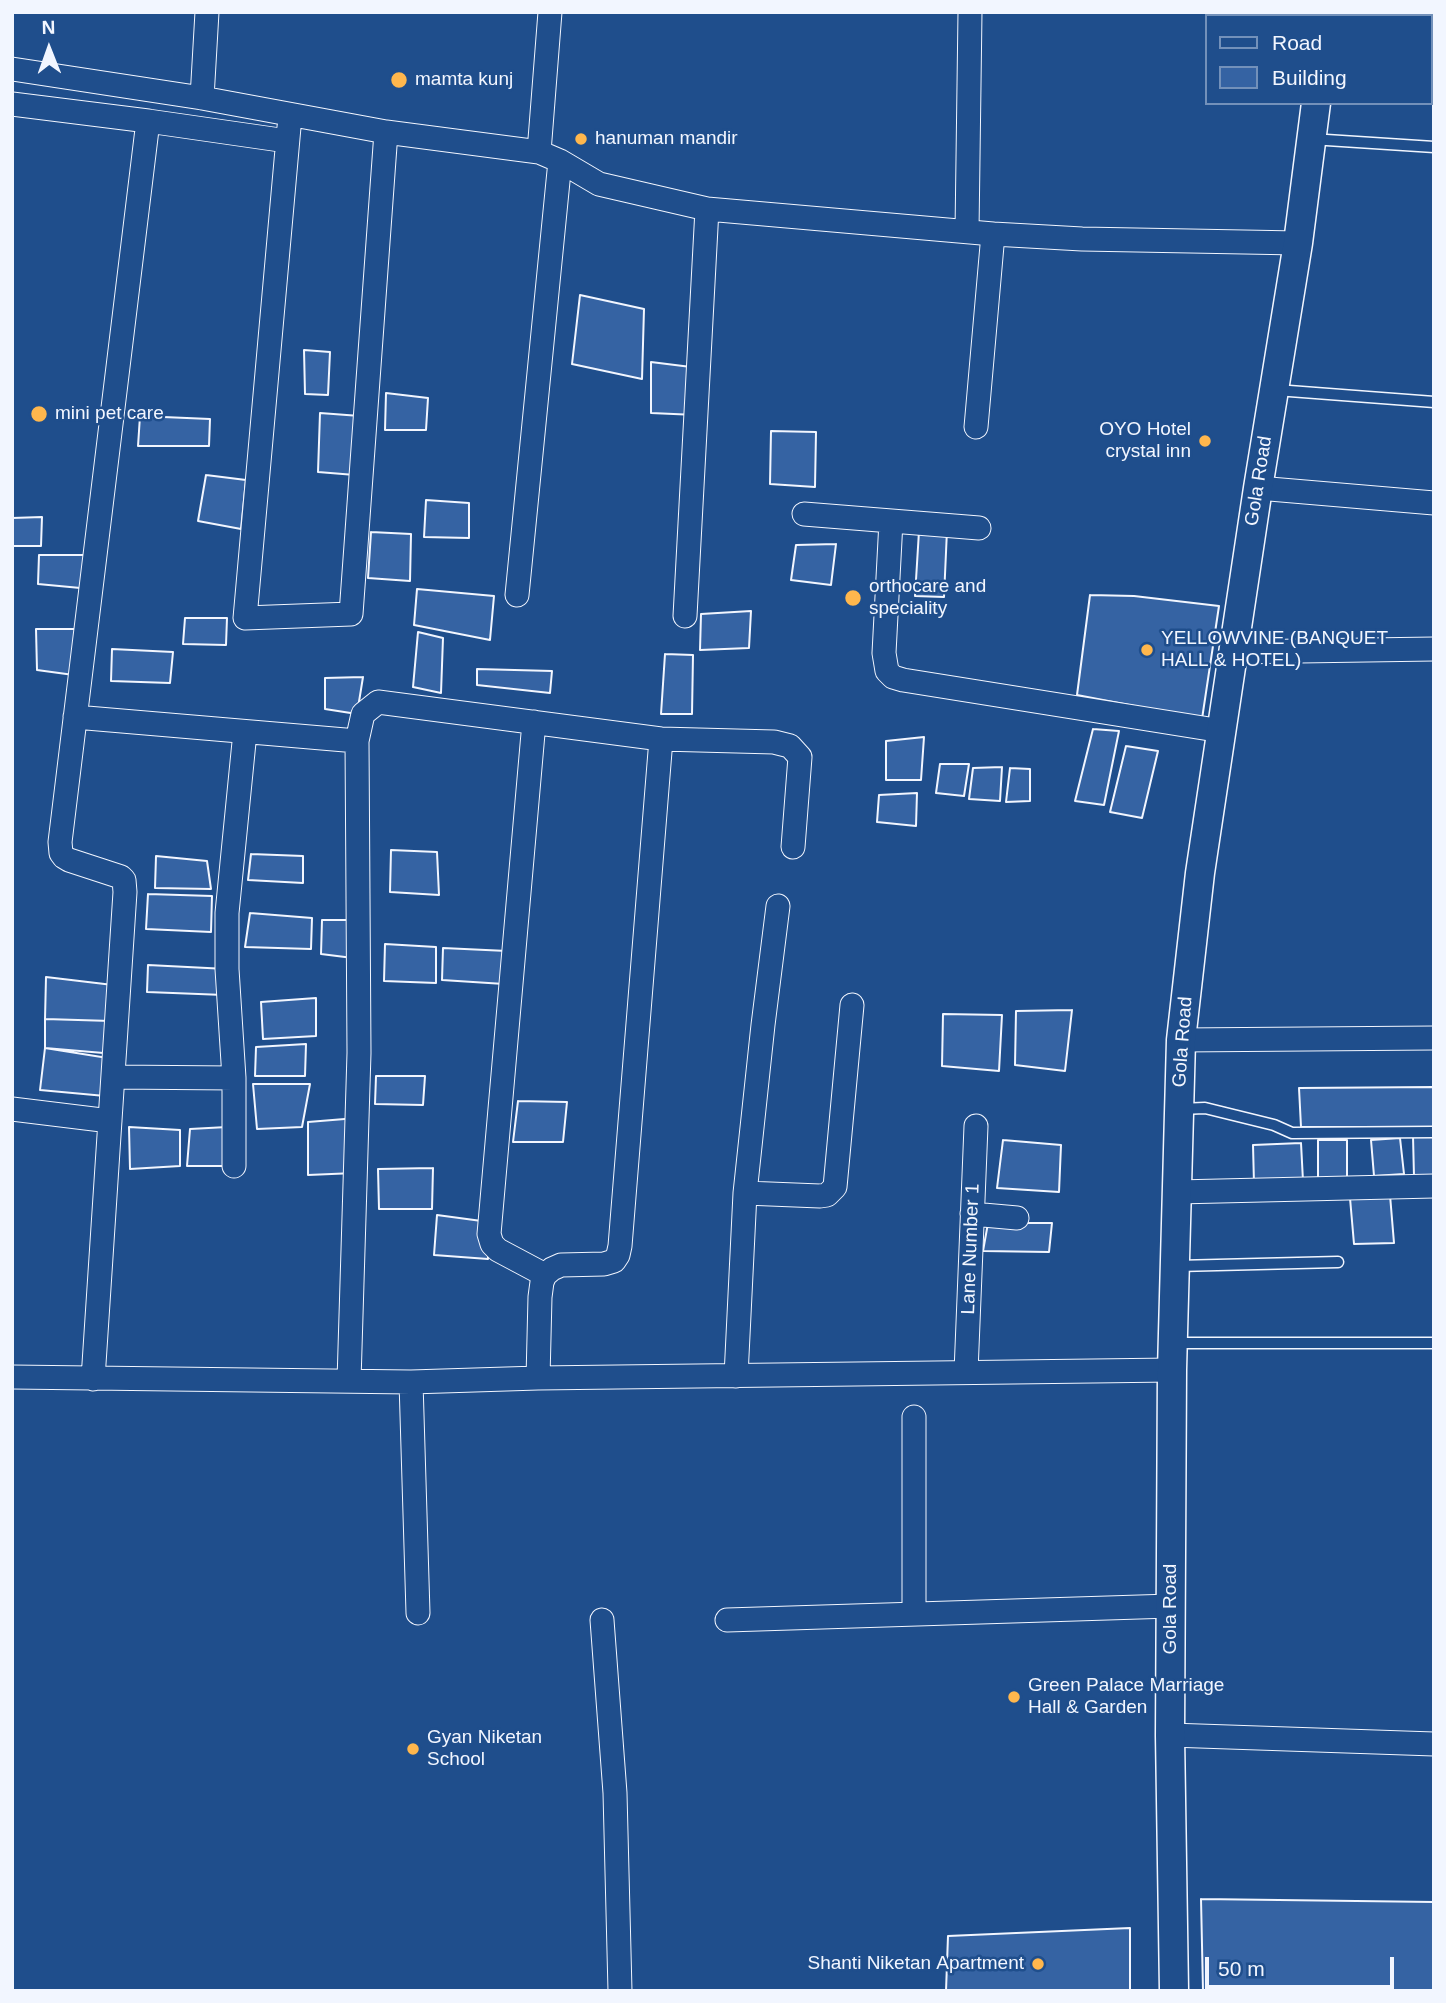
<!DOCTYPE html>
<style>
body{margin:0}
#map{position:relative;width:1446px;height:2003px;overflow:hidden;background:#1f4e8c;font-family:Helvetica,sans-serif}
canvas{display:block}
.frame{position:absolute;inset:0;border:14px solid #f2f6ff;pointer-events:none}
.legend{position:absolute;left:1205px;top:14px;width:228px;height:91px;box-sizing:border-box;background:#1f4e8c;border:2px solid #7391ba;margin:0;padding:9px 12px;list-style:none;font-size:21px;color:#f2f6ff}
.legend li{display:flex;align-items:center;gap:14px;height:35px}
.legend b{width:35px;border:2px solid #7391ba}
.north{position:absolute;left:14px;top:14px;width:70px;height:70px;-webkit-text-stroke:5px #1f4e8c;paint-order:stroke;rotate:359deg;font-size:19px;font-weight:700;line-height:28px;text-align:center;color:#f2f6ff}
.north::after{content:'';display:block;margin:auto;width:24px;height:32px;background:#f2f6ff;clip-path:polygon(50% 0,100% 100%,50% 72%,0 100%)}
.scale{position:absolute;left:1205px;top:1957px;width:189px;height:32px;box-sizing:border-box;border:4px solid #f2f6ff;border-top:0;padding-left:9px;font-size:21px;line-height:24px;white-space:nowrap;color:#f2f6ff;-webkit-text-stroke:5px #1f4e8c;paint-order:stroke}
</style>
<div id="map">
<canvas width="1446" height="2003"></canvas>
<div class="frame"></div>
<ul class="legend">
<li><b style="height:9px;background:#1f4e8c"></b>Road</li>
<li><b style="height:19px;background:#3563a3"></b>Building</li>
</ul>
<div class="north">N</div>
<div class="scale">50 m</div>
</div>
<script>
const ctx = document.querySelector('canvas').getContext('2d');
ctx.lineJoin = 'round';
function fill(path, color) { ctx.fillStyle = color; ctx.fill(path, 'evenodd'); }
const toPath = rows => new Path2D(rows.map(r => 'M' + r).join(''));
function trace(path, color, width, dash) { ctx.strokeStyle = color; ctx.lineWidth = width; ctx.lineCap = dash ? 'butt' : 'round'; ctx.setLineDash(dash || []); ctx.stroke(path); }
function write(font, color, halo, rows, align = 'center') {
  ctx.font = font + ' Helvetica,sans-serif'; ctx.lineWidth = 5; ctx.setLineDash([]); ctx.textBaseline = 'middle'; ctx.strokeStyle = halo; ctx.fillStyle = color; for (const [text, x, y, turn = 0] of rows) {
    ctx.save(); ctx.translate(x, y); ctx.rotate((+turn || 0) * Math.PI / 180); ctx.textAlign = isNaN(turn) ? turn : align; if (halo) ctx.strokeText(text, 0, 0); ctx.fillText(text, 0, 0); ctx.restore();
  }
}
const building = toPath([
 [580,295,644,309,642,379,572,364,580,295],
 [304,350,330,352,328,395,305,394,304,350],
 [651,362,691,367,696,415,651,413,651,362],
 [386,393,428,398,426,430,385,430,386,393],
 [320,413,360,416,355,475,318,472,320,413],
 [140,416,210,419,209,446,138,446,140,416],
 [771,431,816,432,815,487,770,484,771,431],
 [206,475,246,480,241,529,198,521,206,475],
 [426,500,469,503,469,538,424,537,426,500],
 [42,517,41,546,12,546,12,518,42,517],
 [947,530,944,597,915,596,919,531,947,530],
 [371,532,411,534,410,581,368,578,371,532],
 [836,544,831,585,791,580,796,545,836,544],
 [39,555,92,555,91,589,38,584,39,555],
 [417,589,494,596,490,640,414,625,417,589],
 [1090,595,1134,596,1219,606,1202,719,1077,695,1090,595],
 [751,611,749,648,700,650,701,614,751,611],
 [185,618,227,618,226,645,183,644,185,618],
 [36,629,82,629,81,676,37,670,36,629],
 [418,632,443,638,441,693,413,687,418,632],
 [112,649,173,652,170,683,111,681,112,649],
 [665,654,693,655,692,714,661,714,665,654],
 [477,669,552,671,550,693,477,685,477,669],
 [363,677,357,714,325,709,325,678,363,677],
 [1093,729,1119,731,1104,805,1075,801,1093,729],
 [924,737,921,780,886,780,886,741,924,737],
 [1126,746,1158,751,1142,818,1110,812,1126,746],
 [940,764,969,764,964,796,936,793,940,764],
 [1002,767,1000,801,969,799,973,768,1002,767],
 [1010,768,1030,769,1030,801,1006,802,1010,768],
 [917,793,916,826,877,822,879,795,917,793],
 [391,850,437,852,439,895,390,892,391,850],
 [251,854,303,856,303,883,248,880,251,854],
 [156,856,207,861,211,889,155,888,156,856],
 [148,894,212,896,211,932,146,929,148,894],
 [250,913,312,918,311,949,245,947,250,913],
 [322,920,358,920,353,958,321,954,322,920],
 [385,944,436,947,436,983,384,981,385,944],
 [443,948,507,951,504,984,442,980,443,948],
 [148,965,227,969,224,995,147,992,148,965],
 [46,977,113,985,111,1021,45,1019,46,977],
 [316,998,316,1036,263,1039,261,1002,316,998],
 [1072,1010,1065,1071,1015,1065,1016,1011,1072,1010],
 [943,1014,1002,1015,999,1071,942,1066,943,1014],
 [45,1019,111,1021,115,1054,45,1048,45,1019],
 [306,1044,305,1076,255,1076,256,1047,306,1044],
 [45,1048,114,1059,105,1096,40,1090,45,1048],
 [376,1076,425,1076,423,1105,375,1104,376,1076],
 [253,1084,310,1084,302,1127,257,1129,253,1084],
 [1434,1087,1434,1127,1301,1127,1299,1088,1434,1087],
 [518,1101,567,1102,563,1142,513,1142,518,1101],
 [357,1118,355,1173,308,1175,308,1122,357,1118],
 [129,1127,180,1130,180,1166,130,1169,129,1127],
 [227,1127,234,1166,187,1166,190,1129,227,1127],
 [1413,1136,1434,1136,1434,1176,1414,1177,1413,1136],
 [1400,1138,1404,1174,1374,1176,1371,1140,1400,1138],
 [1003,1140,1061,1145,1059,1192,997,1188,1003,1140],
 [1318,1140,1347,1140,1347,1180,1318,1180,1318,1140],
 [1301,1143,1303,1181,1254,1184,1253,1145,1301,1143],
 [433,1168,432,1209,379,1209,378,1169,433,1168],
 [1390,1195,1394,1243,1354,1244,1350,1198,1390,1195],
 [437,1215,489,1222,488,1259,434,1255,437,1215],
 [988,1223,1052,1223,1049,1252,983,1251,988,1223],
 [1201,1899,1434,1902,1434,1991,1203,1991,1201,1899],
 [1130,1928,1130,1991,946,1991,948,1936,1130,1928]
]);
const service = toPath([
 [1430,31,1434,31],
 [1311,139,1434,147],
 [1276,390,1434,402],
 [1180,1109,1205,1108,1274,1125,1292,1133,1434,1132],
 [1177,1266,1338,1262],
 [1174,1343,1434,1343]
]);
const minor = toPath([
 [12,69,202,98,386,132,539,152,560,161,599,184,707,209,993,234,1082,239,1298,243],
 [202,98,207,12],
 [12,104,148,121],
 [289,127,245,618,351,614,386,132],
 [539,152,550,12],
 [967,231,970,12],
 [976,427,993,234],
 [1258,488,1434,503],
 [804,514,979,528],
 [891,521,884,653,887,671,893,677,903,680,1222,731],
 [517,595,560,161],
 [685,616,707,209],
 [1233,652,1434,649],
 [75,717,357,741],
 [534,722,489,1234,492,1244,498,1250,545,1275],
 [1181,1040,1434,1038],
 [113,1077,234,1078],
 [12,1109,110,1121],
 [234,1166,234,1078,227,969,227,913,245,732],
 [1177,1192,1434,1186],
 [745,1193,820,1196,827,1195,835,1187,852,1005],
 [972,1214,1017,1218],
 [966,1372,976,1126],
 [736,1376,745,1193,763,1025,778,906],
 [12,1377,411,1382,538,1378,1172,1370],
 [538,1378,540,1297,542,1282,545,1275,552,1269,561,1265,604,1264,614,1261,618,1255,620,1246,661,739],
 [93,1379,125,892,124,880,121,877,69,860,64,857,61,853,60,842,148,121,287,141],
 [349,1381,359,1053,357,741,363,714,378,702,661,739,774,742,790,746,800,757,793,847],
 [411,1382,418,1613],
 [914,1614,914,1417],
 [602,1620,615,1793,620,1991],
 [727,1620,1171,1606],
 [1170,1735,1434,1744]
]);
const tertiary = toPath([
 [1326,16,1326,12],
 [1174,1991,1170,1735,1172,1370,1181,1040,1200,873,1258,488,1298,243,1316,103]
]);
const markers = [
 [399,80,9,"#ffb74d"],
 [581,139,7,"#ffb74d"],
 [39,414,9,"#ffb74d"],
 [1205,441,7,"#ffb74d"],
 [853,598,9,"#ffb74d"],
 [1147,650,7,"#ffb74d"],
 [1014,1697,7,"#ffb74d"],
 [413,1749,7,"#ffb74d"],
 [1038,1964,7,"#ffb74d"]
];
const poiNames = [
 ["mamta kunj",415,80],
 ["hanuman mandir",595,139],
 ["mini pet care",55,414],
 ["OYO Hotel",1191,430,"right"],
 ["crystal inn",1191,452,"right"],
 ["orthocare and",869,587],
 ["speciality",869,609],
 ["YELLOWVINE (BANQUET",1161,639],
 ["HALL & HOTEL)",1161,661],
 ["Green Palace Marriage",1028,1686],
 ["Hall & Garden",1028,1708],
 ["Gyan Niketan",427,1738],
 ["School",427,1760],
 ["Shanti Niketan Apartment",1024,1964,"right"]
];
const streetNames = [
 ["Gola Road",1259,481,-81],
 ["Gola Road",1183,1042,-86],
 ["Lane Number 1",971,1249,-88],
 ["Gola Road",1171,1609,-90]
];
fill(building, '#3563a3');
trace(building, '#f2f6ff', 2);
trace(service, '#f2f6ff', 13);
trace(minor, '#f2f6ff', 25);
trace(tertiary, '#f2f6ff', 31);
trace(service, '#1f4e8c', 10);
trace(minor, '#1f4e8c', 23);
trace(tertiary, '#1f4e8c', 28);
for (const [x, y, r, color] of markers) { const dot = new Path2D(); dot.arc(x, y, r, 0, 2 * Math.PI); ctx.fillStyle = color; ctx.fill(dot); trace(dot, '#1f4e8c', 2.5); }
write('19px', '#f2f6ff', '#1f4e8c', poiNames, 'left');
write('19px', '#f2f6ff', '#1f4e8c', streetNames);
</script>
